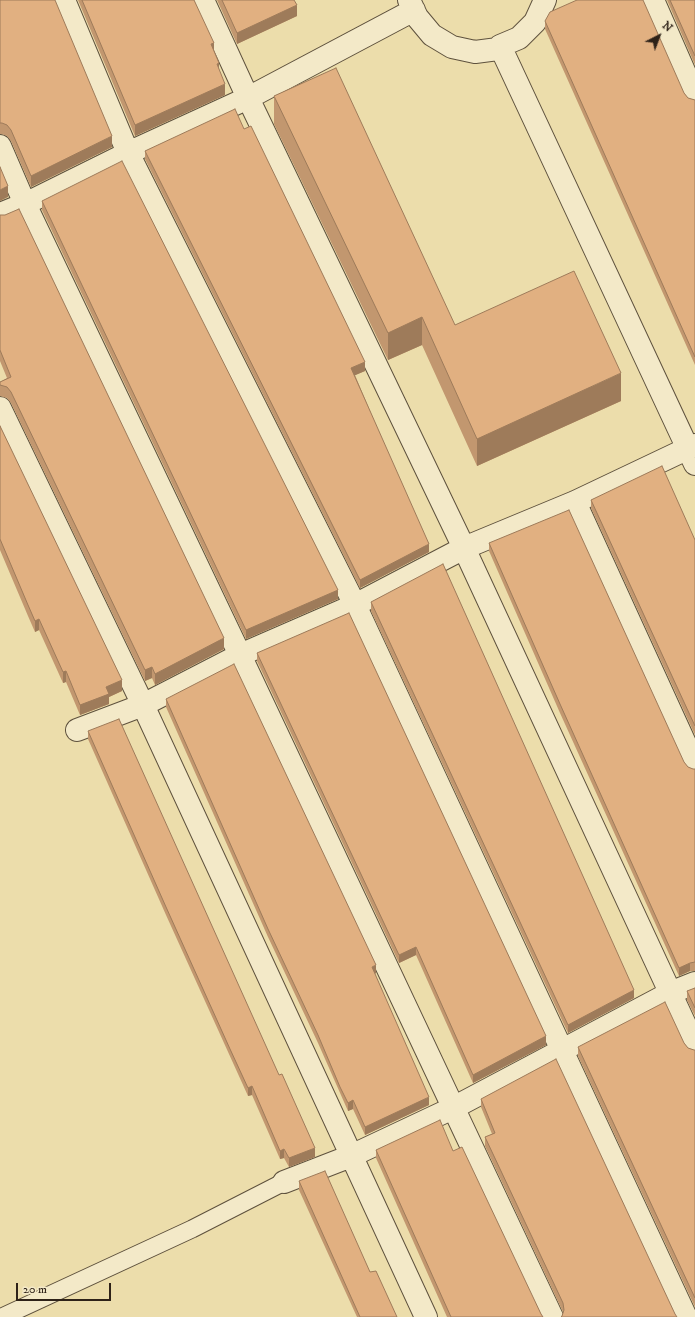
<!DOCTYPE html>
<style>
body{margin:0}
#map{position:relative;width:695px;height:1317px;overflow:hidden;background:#ecddab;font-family:"IM FELL DW Pica",serif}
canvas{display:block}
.north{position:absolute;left:639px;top:16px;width:40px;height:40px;-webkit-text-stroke:3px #f3e9c8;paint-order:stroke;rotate:42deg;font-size:11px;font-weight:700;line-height:16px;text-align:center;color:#2e2218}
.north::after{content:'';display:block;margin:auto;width:14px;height:18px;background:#2e2218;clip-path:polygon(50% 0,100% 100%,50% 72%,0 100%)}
.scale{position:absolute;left:16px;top:1283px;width:95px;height:18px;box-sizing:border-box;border:2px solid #2e2218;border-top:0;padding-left:5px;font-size:12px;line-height:14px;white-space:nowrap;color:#2e2218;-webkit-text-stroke:3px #f3e9c8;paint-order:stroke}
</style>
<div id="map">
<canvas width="695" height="1317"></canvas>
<div class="north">N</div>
<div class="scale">20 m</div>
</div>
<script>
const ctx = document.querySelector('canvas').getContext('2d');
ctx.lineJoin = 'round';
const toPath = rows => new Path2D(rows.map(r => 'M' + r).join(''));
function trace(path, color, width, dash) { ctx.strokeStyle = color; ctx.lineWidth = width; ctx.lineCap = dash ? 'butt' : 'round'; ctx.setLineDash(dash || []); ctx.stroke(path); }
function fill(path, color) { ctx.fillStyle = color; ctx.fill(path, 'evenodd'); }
const lane = toPath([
 [2,1317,192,1229,284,1182]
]);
const street = toPath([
 [64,0,128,153,355,605,686,1317],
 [203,0,248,98,464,548,695,1046],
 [409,0,417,17,432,35,452,47,475,52,498,49,500,46,519,38,535,22,545,0],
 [653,0,695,96],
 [500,46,695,464],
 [0,146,25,204,240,655,552,1317],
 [0,214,25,204,128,153,248,98,414,10],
 [0,408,143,705,426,1317],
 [575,502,695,765],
 [77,730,143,705,240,655,355,605,464,548,575,502,695,445],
 [284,1182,351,1156,453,1108,670,993,695,983]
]);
const wall = toPath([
 [0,0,112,147,31,187,11,141,7,136,2,134,0,134],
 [78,0,194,0,214,51,225,95,135,136],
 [217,0,294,0,297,16,237,44],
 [667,0,695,0,695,65],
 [545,21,684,93,688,98,695,100,695,365,545,29],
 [274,96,455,325,621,401,477,466,422,345,388,360,274,124],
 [244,129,365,371,355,375,429,552,360,588,145,159,145,151],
 [42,201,338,599,246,639,42,210],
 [0,215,224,649,155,685,152,678,145,681,11,403,7,398,0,396,0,382,7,378,0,361],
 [0,426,122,691,109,697,109,704,80,715,66,682,63,683,39,630,35,632,28,616,0,550],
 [591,500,695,540,695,735,591,508],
 [489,543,688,767,693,769,695,769,695,971,690,971,679,976,560,713,489,551],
 [371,602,634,998,568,1033,371,611],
 [257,653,546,1045,473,1083,416,955,399,963,257,661],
 [166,699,376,973,375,974,429,1105,365,1135,353,1109,348,1111,318,1043,268,937,166,707],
 [88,731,315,1157,289,1167,284,1158,280,1159,252,1095,248,1096,166,915,88,739],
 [695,988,695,1016,687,1000,687,991],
 [684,1043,688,1048,694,1050,695,1050,695,1307,578,1056,578,1047],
 [481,1099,675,1314,562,1316,563,1312,485,1146,485,1137,492,1134,481,1107],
 [376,1150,453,1151,541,1314,543,1317,447,1317,376,1158],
 [299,1181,370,1272,397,1317,357,1317,299,1190]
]);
const shadedWall = toPath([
 [297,5,297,16,237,44,237,33],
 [214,43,214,54,211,44],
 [219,63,219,74,217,64],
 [225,84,225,95,135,136,135,125],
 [112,136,112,147,31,187,31,176],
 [8,186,8,197,0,201,0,190],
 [422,317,422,345,388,360,388,333],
 [365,362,365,371,351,377,351,368],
 [621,373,621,401,477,466,477,439],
 [429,544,429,552,360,588,360,580],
 [338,590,338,599,246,639,246,630],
 [39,619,39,630,35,632,35,621],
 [224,638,224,649,155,685,155,674],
 [152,667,152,678,145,681,145,670],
 [66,671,66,682,63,683,63,672],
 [122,680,122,691,109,697,109,704,80,715,80,705,106,687],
 [416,947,416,955,399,963,399,955],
 [690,963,690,971,679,976,679,968],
 [376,965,376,973,372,975,372,967],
 [634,990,634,998,568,1033,568,1025],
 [546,1036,546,1045,473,1083,473,1075],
 [252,1086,252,1095,248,1096,248,1088],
 [429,1097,429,1105,365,1135,365,1127],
 [353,1100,353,1109,348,1111,348,1103],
 [315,1148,315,1157,289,1167,289,1158],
 [284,1149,284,1158,280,1159,280,1151]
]);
const building = toPath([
 [0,0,55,0,112,136,31,176,11,130,7,125,2,123,0,123,0,0],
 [82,0,194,0,214,43,211,44,219,63,217,64,225,84,135,125,82,0],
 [222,0,294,0,297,5,237,33,222,0],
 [577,0,643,0,684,93,688,98,695,100,695,357,545,21,550,12,577,0],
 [670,0,695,0,695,56,670,0],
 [336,68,455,325,574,271,621,373,477,439,422,317,388,333,274,96,336,68],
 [235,109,244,129,251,126,365,362,351,368,429,544,360,580,145,151,235,109],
 [122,161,338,590,246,630,42,201,122,161],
 [0,167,8,186,0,190,0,167],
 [19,209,224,638,155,674,152,667,145,670,11,392,7,387,0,385,0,382,11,377,0,350,0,215,5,215,19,209],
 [0,426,122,680,106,687,109,694,80,705,66,671,63,672,39,619,35,621,28,605,0,539,0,426],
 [662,466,695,540,695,726,591,500,662,466],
 [569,510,684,762,688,767,693,769,695,769,695,962,690,963,679,968,560,704,489,543,569,510],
 [443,564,634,990,568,1025,371,602,443,564],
 [349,613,546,1036,473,1075,416,947,399,955,257,653,349,613],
 [234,664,376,965,372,967,429,1097,365,1127,353,1100,348,1103,340,1087,318,1035,268,929,166,699,234,664],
 [119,719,279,1075,282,1074,315,1148,289,1158,284,1149,280,1151,252,1086,248,1088,230,1049,166,907,88,731,119,719],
 [695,988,695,1008,687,991,695,988],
 [665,1002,684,1043,688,1048,694,1050,695,1050,695,1298,578,1047,665,1002],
 [556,1059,675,1314,677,1317,561,1317,562,1316,564,1310,563,1303,485,1137,495,1133,481,1099,556,1059],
 [440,1120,453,1151,462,1147,541,1314,543,1317,451,1317,376,1150,440,1120],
 [325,1171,370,1272,376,1271,397,1317,360,1317,299,1181,325,1171]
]);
trace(lane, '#5e513d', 19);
trace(street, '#5e513d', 24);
trace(lane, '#f3e9c8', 17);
trace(street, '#f3e9c8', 22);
fill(wall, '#c2976f');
fill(shadedWall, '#9e7b5a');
fill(building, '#e1b081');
trace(building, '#9e7b5a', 1);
</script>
